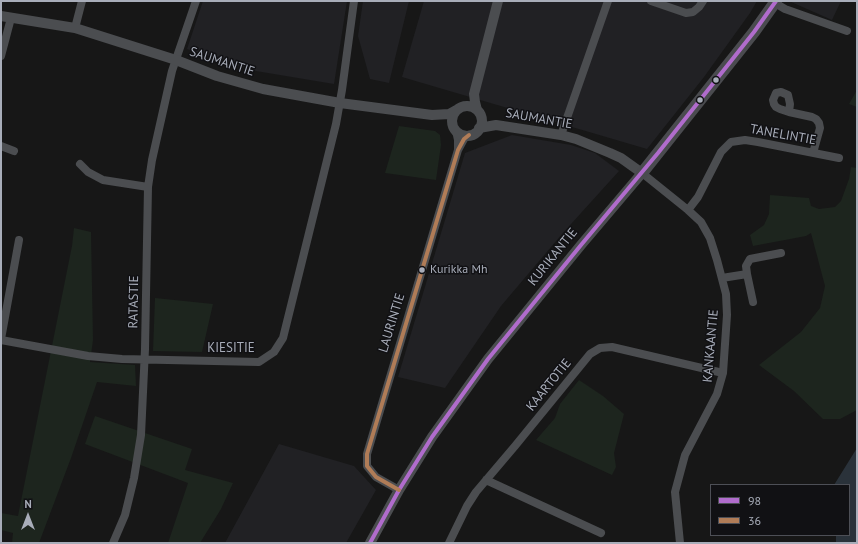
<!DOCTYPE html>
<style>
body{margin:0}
#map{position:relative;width:858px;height:544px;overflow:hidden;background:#171717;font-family:"PT Sans",sans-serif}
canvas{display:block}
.frame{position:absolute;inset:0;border:2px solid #a8adb9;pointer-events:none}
.legend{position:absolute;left:710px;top:484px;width:140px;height:52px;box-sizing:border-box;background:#111114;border:1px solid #4d4f56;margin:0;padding:5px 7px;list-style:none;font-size:12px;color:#a8adb9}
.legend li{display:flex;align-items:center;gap:8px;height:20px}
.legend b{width:20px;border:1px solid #4d4f56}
.north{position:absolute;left:8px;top:496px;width:40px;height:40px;-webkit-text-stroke:3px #111114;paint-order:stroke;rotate:0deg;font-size:11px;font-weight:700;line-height:16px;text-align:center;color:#a8adb9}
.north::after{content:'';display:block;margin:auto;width:14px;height:18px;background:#a8adb9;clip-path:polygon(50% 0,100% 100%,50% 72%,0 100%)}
</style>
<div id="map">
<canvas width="858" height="544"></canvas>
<div class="frame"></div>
<ul class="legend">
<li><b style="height:5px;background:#b06ccc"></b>98</li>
<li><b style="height:5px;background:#b07c57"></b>36</li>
</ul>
<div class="north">N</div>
</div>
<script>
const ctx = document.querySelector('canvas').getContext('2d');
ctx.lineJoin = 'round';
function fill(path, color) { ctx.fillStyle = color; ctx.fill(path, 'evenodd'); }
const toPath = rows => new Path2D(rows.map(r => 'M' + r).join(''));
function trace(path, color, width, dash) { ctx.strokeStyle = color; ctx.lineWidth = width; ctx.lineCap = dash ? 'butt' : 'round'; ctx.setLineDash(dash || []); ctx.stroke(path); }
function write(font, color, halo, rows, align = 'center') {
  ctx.font = font + ' "PT Sans",sans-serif'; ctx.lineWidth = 3; ctx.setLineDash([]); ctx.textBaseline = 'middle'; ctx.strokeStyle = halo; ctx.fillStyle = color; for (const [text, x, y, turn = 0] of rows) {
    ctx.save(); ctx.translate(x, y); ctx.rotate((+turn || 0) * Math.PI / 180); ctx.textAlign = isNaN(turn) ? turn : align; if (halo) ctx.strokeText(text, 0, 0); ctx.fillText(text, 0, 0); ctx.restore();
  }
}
const built = toPath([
 [203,1,347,1,334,84,256,71,187,49],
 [363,1,409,1,389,83,370,79,358,36],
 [424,1,757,1,750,13,704,77,647,149,402,77],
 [789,1,841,1,832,20],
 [512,135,571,145,595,153,619,171,562,234,501,306,445,388,398,377,465,153],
 [279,444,354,466,376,490,346,543,225,543]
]);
const green = toPath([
 [857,90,857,107,849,104],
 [399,126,435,131,440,135,441,145,436,180,385,173],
 [851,167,857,168,857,410,840,419,823,419,794,391,759,365,801,332,820,308,825,286,811,233,806,236,753,246,750,235,764,225,769,214,770,195,809,198,811,206,819,209,835,207,841,201,849,179],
 [74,228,91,232,93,340,90,362,135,365,136,386,97,382,71,458,39,543,12,543,13,533,1,530,1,513,18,516,72,246],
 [155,298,213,304,202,352,153,351],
 [579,380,603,396,624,414,614,453,616,467,612,475,536,440,555,418,560,404],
 [95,416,192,449,185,470,233,483,221,509,200,543,168,543,188,483,85,444]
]);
const water = toPath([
 [857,448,857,543,836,543,836,535,849,535,849,485,834,485]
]);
const minor = toPath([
 [651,1,686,13,693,12,699,7,703,1],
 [775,3,785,9,847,31],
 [75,28,82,1],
 [1,56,11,18],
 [789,112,790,104,788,95,781,92,776,93,773,100,774,104,776,107,780,109,789,112,812,117,816,119,819,123,820,128,813,153],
 [456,131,458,140,458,149],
 [561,135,608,1],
 [1,146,14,151],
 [80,164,88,172,103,180,148,187],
 [642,173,688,210,701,222,710,238,717,260,726,294,727,315,723,373,717,394,685,455,675,492,680,543],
 [688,210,698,197,721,152,731,142,745,140,758,142,839,158],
 [747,274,753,302],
 [722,278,747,274,746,266,750,259,781,253],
 [1,339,19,240],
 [1,340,88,356,122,359,259,362,274,352,283,338,336,124,342,90,354,1],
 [486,480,601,533],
 [399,490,376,477,367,466,367,454,458,150,464,139,469,135],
 [113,543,125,515,134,478,141,435,145,349,148,187,152,160,172,71,196,1],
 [449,543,467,506,476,492,515,446,590,354,600,348,612,347,723,373]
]);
const tertiary = toPath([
 [1,16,75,28,176,60,217,76,263,89,340,103,432,115,449,114,458,109],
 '452 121a15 15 0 1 1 30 0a15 15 0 1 1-30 0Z',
 [477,110,475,102,474,94,498,1],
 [370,543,399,490,432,437,488,359,581,245,642,173,621,158,610,153,576,139,561,135,496,125,479,128]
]);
const secondary = toPath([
 [642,173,754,32,776,1]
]);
const bus1 = toPath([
 [370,543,399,490,432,437,488,359,581,245,658,153,754,32,776,1]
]);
const bus2 = toPath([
 [399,490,376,477,367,466,367,454,458,150,464,139,469,135]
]);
const markers = [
 [716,80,3.5,"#a8adb9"],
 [700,100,3.5,"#a8adb9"],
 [422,270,3.5,"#a8adb9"]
];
const busNames = [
 ["Kurikka Mh",430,270]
];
const streetNames = [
 ["SAUMANTIE",222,62,18],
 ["SAUMANTIE",539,119,10],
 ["TANELINTIE",783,135,10],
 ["KURIKANTIE",553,257,-51],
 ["RATASTIE",134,302,-89],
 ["LAURINTIE",392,323,-73],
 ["KANKAANTIE",711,346,-85],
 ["KIESITIE",231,348],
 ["KAARTOTIE",549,385,-51]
];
fill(built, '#212124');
fill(green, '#1d251e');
fill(water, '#2a323a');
trace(minor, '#4b4d50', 8);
trace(tertiary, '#4b4d50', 10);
trace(secondary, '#4a4b4f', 12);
trace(bus1, '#b06ccc', 4);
trace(bus2, '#b07c57', 4);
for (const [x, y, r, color] of markers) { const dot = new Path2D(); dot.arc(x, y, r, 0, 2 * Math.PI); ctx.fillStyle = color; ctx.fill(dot); trace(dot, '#111114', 1.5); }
write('12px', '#a8adb9', '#111114', busNames, 'left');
write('13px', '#a8adb9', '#111114', streetNames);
</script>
